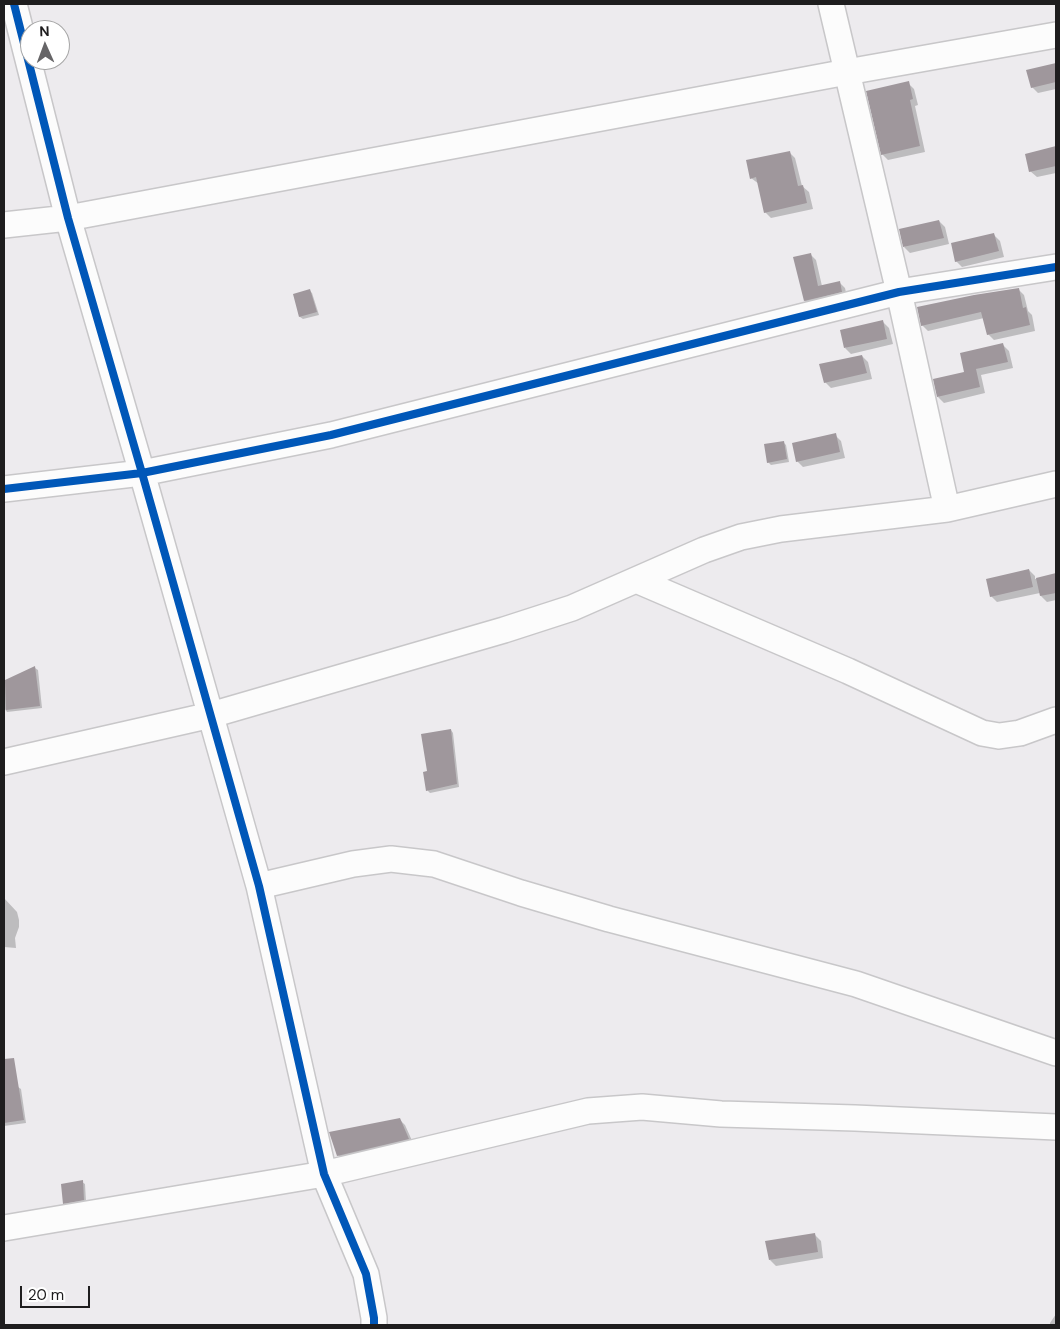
<!DOCTYPE html>
<style>
body{margin:0}
#map{position:relative;width:1060px;height:1329px;overflow:hidden;background:#edebee;font-family:"DM Sans",sans-serif}
canvas{display:block}
.frame{position:absolute;inset:0;border:5px solid #1e1d1e;pointer-events:none}
.north{position:absolute;left:20px;top:20px;width:50px;height:50px;box-sizing:border-box;background:#fff;border:1px solid #a5a5a5;border-radius:50%;rotate:358deg;font-size:14px;font-weight:700;line-height:20px;text-align:center;color:#1e1d1e}
.north::after{content:'';display:block;margin:auto;width:18px;height:22px;background:#666567;clip-path:polygon(50% 0,100% 100%,50% 72%,0 100%)}
.scale{position:absolute;left:20px;top:1286px;width:70px;height:22px;box-sizing:border-box;border:2px solid #1e1d1e;border-top:0;padding-left:6px;font-size:15px;line-height:18px;white-space:nowrap;color:#1e1d1e;-webkit-text-stroke:4px #fff;paint-order:stroke}
</style>
<div id="map">
<canvas width="1060" height="1329"></canvas>
<div class="frame"></div>
<div class="north">N</div>
<div class="scale">20 m</div>
</div>
<script>
const ctx = document.querySelector('canvas').getContext('2d');
ctx.lineJoin = 'round';
function fill(path, color) { ctx.fillStyle = color; ctx.fill(path, 'evenodd'); }
const toPath = rows => new Path2D(rows.map(r => 'M' + r).join(''));
function trace(path, color, width, dash) { ctx.strokeStyle = color; ctx.lineWidth = width; ctx.lineCap = dash ? 'butt' : 'round'; ctx.setLineDash(dash || []); ctx.stroke(path); }
const shadow = toPath([
 [1056,64,1056,89,1038,93,1032,87,1028,71],
 [908,83,914,89,918,105,915,106,925,152,888,160,882,154],
 [1056,148,1056,173,1037,177,1030,171,1027,155],
 [789,152,795,158,802,186,809,192,813,209,771,218,765,212,759,184,751,178],
 [939,221,945,227,949,244,910,253,904,247],
 [994,235,1000,241,1004,257,962,267,956,261],
 [810,254,816,260,822,286,839,282,845,288,847,297,811,307,805,301],
 [1018,289,1024,295,1028,311,1032,315,1035,331,994,340,988,334,984,318,928,331,922,325],
 [310,291,312,293,319,315,303,319,300,317,295,295],
 [883,322,889,328,893,344,851,354,845,348],
 [1003,345,1009,351,1013,368,981,375,985,393,944,403,938,397,966,373],
 [862,356,868,362,872,379,831,388,825,382],
 [835,435,841,441,845,458,803,467,797,461],
 [783,442,786,445,789,462,771,465,768,462],
 [1029,570,1035,576,1035,579,1056,575,1056,600,1047,602,1041,596,1040,593,997,602,991,596],
 [35,668,38,670,42,708,7,712,4,708,4,682],
 [451,730,453,733,459,787,430,793,428,791,424,773,428,772],
 [4,898,17,912,19,920,19,927,15,938,16,948,4,947],
 [18,1087,21,1089,26,1123,4,1126,4,1089],
 [399,1119,405,1125,414,1145,344,1162,338,1155],
 [82,1182,85,1184,86,1202,67,1206,64,1203],
 [815,1235,821,1241,823,1258,776,1266,770,1260],
 [1056,1314,1056,1325,1050,1325,1050,1323]
]);
const building = toPath([
 [1056,63,1056,82,1031,88,1026,70],
 [909,81,913,99,910,100,920,146,881,155,866,91],
 [1056,146,1056,166,1029,172,1025,154],
 [790,151,798,186,803,185,807,203,764,213,756,177,750,179,746,160],
 [939,220,944,238,903,247,899,229],
 [994,233,999,251,955,262,951,243],
 [811,253,818,286,840,281,842,292,804,301,793,257],
 [1019,288,1023,308,1026,307,1030,325,987,335,981,312,921,326,917,307,974,295],
 [310,289,317,312,299,317,293,294],
 [883,320,887,339,844,348,840,330],
 [1003,343,1008,362,976,369,980,387,937,397,933,379,964,372,960,353],
 [862,355,867,373,824,383,819,364],
 [836,433,840,452,796,462,792,443],
 [784,441,787,459,767,463,764,444],
 [1029,569,1033,587,990,597,986,579],
 [1056,573,1056,593,1040,596,1036,578],
 [35,666,40,706,6,710,5,680],
 [451,729,457,784,426,791,423,772,427,771,421,734],
 [14,1058,24,1120,4,1123,4,1059],
 [400,1118,409,1139,337,1156,329,1132],
 [83,1180,84,1200,63,1204,61,1184],
 [815,1233,818,1252,769,1260,765,1241]
]);
const street = toPath([
 [14,4,68,218,142,473,259,886,324,1174,366,1274,374,1318,374,1325],
 [831,4,899,292,947,509,1056,484],
 [4,225,68,218,847,72,1056,35],
 [4,489,142,473,331,435,899,292,1056,267],
 [636,580,848,671,982,733,999,736,1020,733,1056,720],
 [4,762,211,715,504,630,572,608,704,550,741,537,781,529,947,509],
 [259,886,353,864,391,859,434,864,521,893,609,919,856,984,1056,1053],
 [4,1228,324,1174,588,1111,642,1107,721,1114,855,1118,1056,1127]
]);
const cycleway = toPath([
 [14,4,68,218,142,473,259,886,324,1174,366,1274,374,1318,374,1325],
 [4,489,142,473,331,435,899,292,1056,267]
]);
fill(shadow, '#0003');
fill(building, '#9f979c');
trace(street, '#c8c7c9', 28);
trace(street, '#fcfcfc', 25);
trace(cycleway, '#0057b8', 8);
</script>
